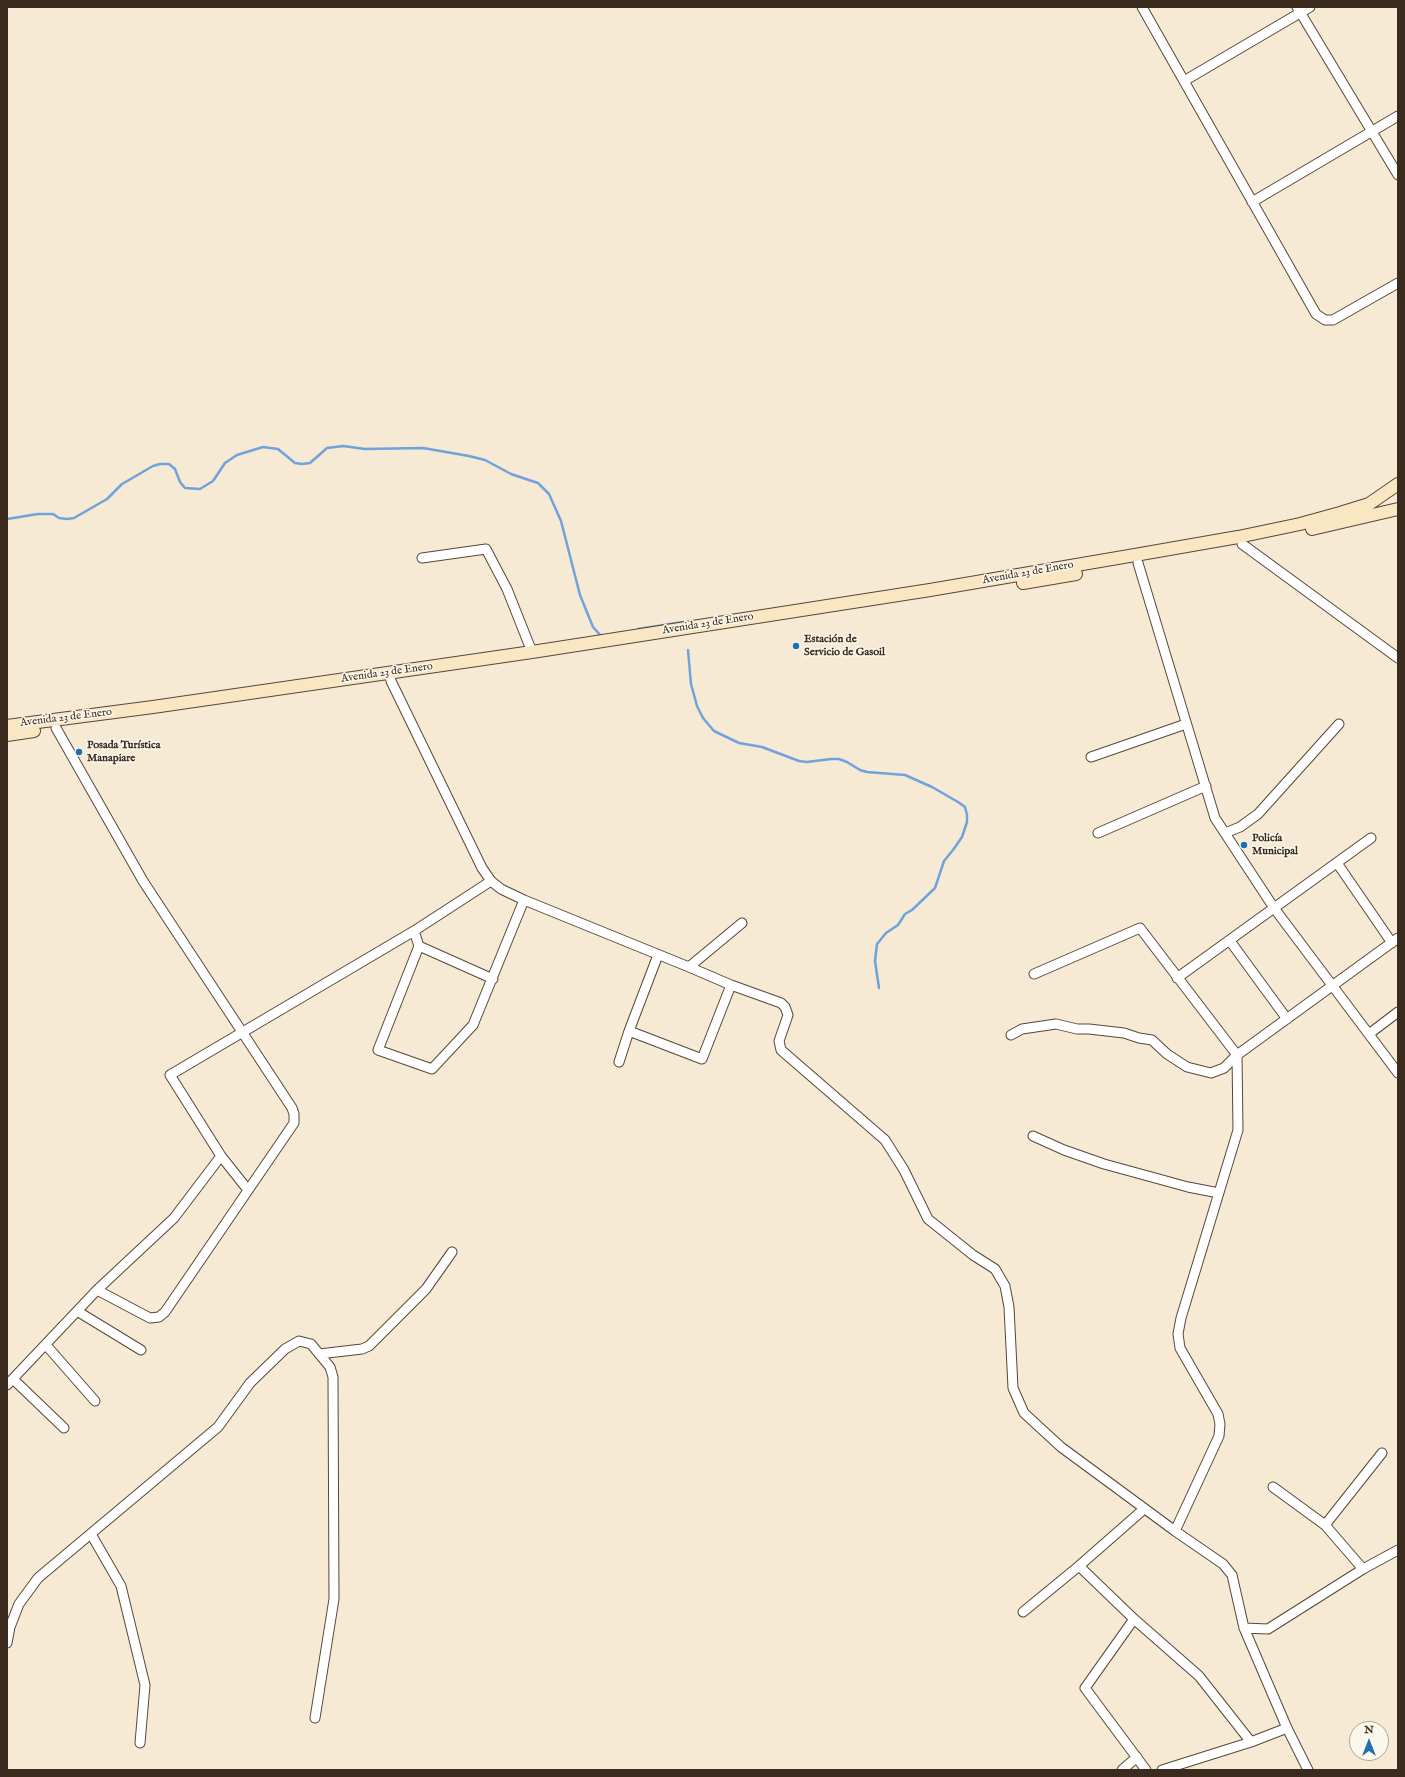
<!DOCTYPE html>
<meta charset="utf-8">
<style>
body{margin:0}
#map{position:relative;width:1405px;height:1777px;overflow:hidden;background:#f6ead5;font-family:"IM FELL English",serif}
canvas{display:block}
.frame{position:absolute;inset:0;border:8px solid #3b2a1e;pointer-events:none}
.north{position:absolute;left:1349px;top:1721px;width:40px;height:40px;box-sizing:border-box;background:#fbf7ec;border:1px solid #aea59a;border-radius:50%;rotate:0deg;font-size:11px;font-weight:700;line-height:16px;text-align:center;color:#3b2a1e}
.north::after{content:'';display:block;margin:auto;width:14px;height:18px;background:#1f6fb2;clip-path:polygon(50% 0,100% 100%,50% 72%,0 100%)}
</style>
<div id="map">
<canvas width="1405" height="1777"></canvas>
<div class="frame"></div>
<div class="north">N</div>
</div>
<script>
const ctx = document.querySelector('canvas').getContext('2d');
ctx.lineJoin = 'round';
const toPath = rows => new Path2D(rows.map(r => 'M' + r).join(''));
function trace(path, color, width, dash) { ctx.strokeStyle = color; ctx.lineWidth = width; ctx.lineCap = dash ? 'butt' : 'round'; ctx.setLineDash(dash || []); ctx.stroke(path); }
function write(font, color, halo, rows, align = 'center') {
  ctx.font = font + ' "IM FELL English",serif'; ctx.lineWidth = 3; ctx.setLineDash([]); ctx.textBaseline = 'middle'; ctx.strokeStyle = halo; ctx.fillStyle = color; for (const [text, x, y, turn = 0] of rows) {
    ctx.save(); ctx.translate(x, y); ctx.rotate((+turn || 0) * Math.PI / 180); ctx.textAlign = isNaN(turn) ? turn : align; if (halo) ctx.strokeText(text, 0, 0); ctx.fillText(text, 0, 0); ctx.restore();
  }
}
const stream = toPath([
 [7,519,38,514,53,514,59,518,67,519,74,518,107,499,122,484,153,466,160,464,169,464,175,469,180,482,185,488,200,489,213,481,225,463,237,455,263,447,278,449,295,463,302,464,310,463,327,448,343,446,365,449,423,448,469,456,485,460,511,474,538,483,549,494,561,521,580,595,593,627,601,636],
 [638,629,683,622,683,623],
 [688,650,691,684,697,706,703,718,714,731,739,743,762,747,799,761,807,762,831,759,839,759,847,762,860,770,867,772,905,775,932,787,958,802,965,807,967,815,967,822,962,837,953,850,944,861,935,888,912,910,905,914,898,925,886,933,877,944,875,961,879,988]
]);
const street = toPath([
 [1142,7,1316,314,1325,320,1333,320,1398,283],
 [1297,7,1398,175],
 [1184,81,1310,7],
 [1252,202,1398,116],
 [1242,544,1398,658],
 [422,558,486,549,507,589,532,652],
 [1138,563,1215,818,1274,908,1398,1073],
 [389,672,391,681,482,868,491,881,501,889,524,900,689,967,731,985,781,1003,785,1007,788,1015,779,1041,781,1050,885,1140,904,1170,928,1219,973,1255,995,1269,1005,1286,1009,1307,1013,1388,1024,1413,1061,1447,1175,1531,1223,1564,1232,1575,1244,1628,1287,1728,1308,1770],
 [56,728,143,881,292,1108,294,1114,294,1123,165,1312,159,1317,150,1318,97,1290],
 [1091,757,1186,724],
 [1098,833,1206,786],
 [1225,833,1240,827,1258,814,1339,724],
 [1337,863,1392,943],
 [414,931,419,946,378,1050,432,1069,473,1025,524,900],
 [1230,941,1287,1019],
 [419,946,493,979],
 [689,967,742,923],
 [1034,974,1140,928,1237,1055,1398,938],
 [1177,978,1371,838],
 [629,1031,702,1059,731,985],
 [1369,1034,1398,1012],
 [1011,1035,1022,1029,1056,1024,1077,1029,1089,1029,1124,1033,1139,1038,1152,1040,1167,1054,1187,1067,1211,1073,1224,1068,1237,1055,1238,1130,1181,1318,1178,1334,1180,1348,1218,1414,1220,1424,1219,1436,1175,1531],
 [619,1062,629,1031,658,955],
 [1033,1136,1064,1150,1104,1164,1188,1187,1219,1193],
 [248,1190,221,1156,170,1075,414,931,491,881],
 [77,1311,141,1350],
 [46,1345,95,1401],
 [319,1354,362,1349,369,1346,426,1289,452,1252],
 [13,1379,64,1428],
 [7,1385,97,1290,174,1218,221,1156],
 [1273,1487,1325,1525,1363,1569],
 [1325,1525,1382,1453],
 [91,1534,121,1586,145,1685,140,1743],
 [1079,1566,1134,1619,1199,1676,1251,1742],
 [1023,1612,1079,1566,1144,1509],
 [1134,1619,1085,1688,1146,1770],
 [1244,1628,1268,1629,1363,1569,1398,1550],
 [7,1643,10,1627,19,1604,38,1578,218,1427,250,1383,285,1349,299,1341,311,1344,330,1367,333,1377,334,1599,315,1718],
 [1122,1770,1137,1757],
 [1162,1770,1251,1742,1287,1728]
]);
const secondary = toPath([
 [1312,529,1398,509],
 [1023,583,1076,574],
 [7,726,153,707,532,652,930,590,1135,555,1238,537,1300,524,1340,513,1369,504,1398,484],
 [7,735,34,731]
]);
const markers = [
 [796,646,4,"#1f6fb2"],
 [79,752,4,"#1f6fb2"],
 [1244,845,4,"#1f6fb2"]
];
const streetNames = [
 ["Avenida 23 de Enero",1028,573,-10],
 ["Avenida 23 de Enero",708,624,-9],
 ["Avenida 23 de Enero",387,673,-8],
 ["Avenida 23 de Enero",66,718,-7]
];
const poiNames = [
 ["Estación de",804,640],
 ["Servicio de Gasoil",804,653],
 ["Posada Turística",87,746],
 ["Manapiare",87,759],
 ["Policía",1252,839],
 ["Municipal",1252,852]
];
trace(stream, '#70a2db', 2.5);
trace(street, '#574739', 11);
trace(secondary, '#574739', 14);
trace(street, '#fff', 9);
trace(secondary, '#f9e7c3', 12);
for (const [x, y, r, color] of markers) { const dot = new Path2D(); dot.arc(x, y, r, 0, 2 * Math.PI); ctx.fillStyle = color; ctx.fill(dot); trace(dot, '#fbf7ec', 1.5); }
write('11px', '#3b2a1e', '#fbf7ec', streetNames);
write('bold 11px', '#3b2a1e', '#fbf7ec', poiNames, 'left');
</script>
